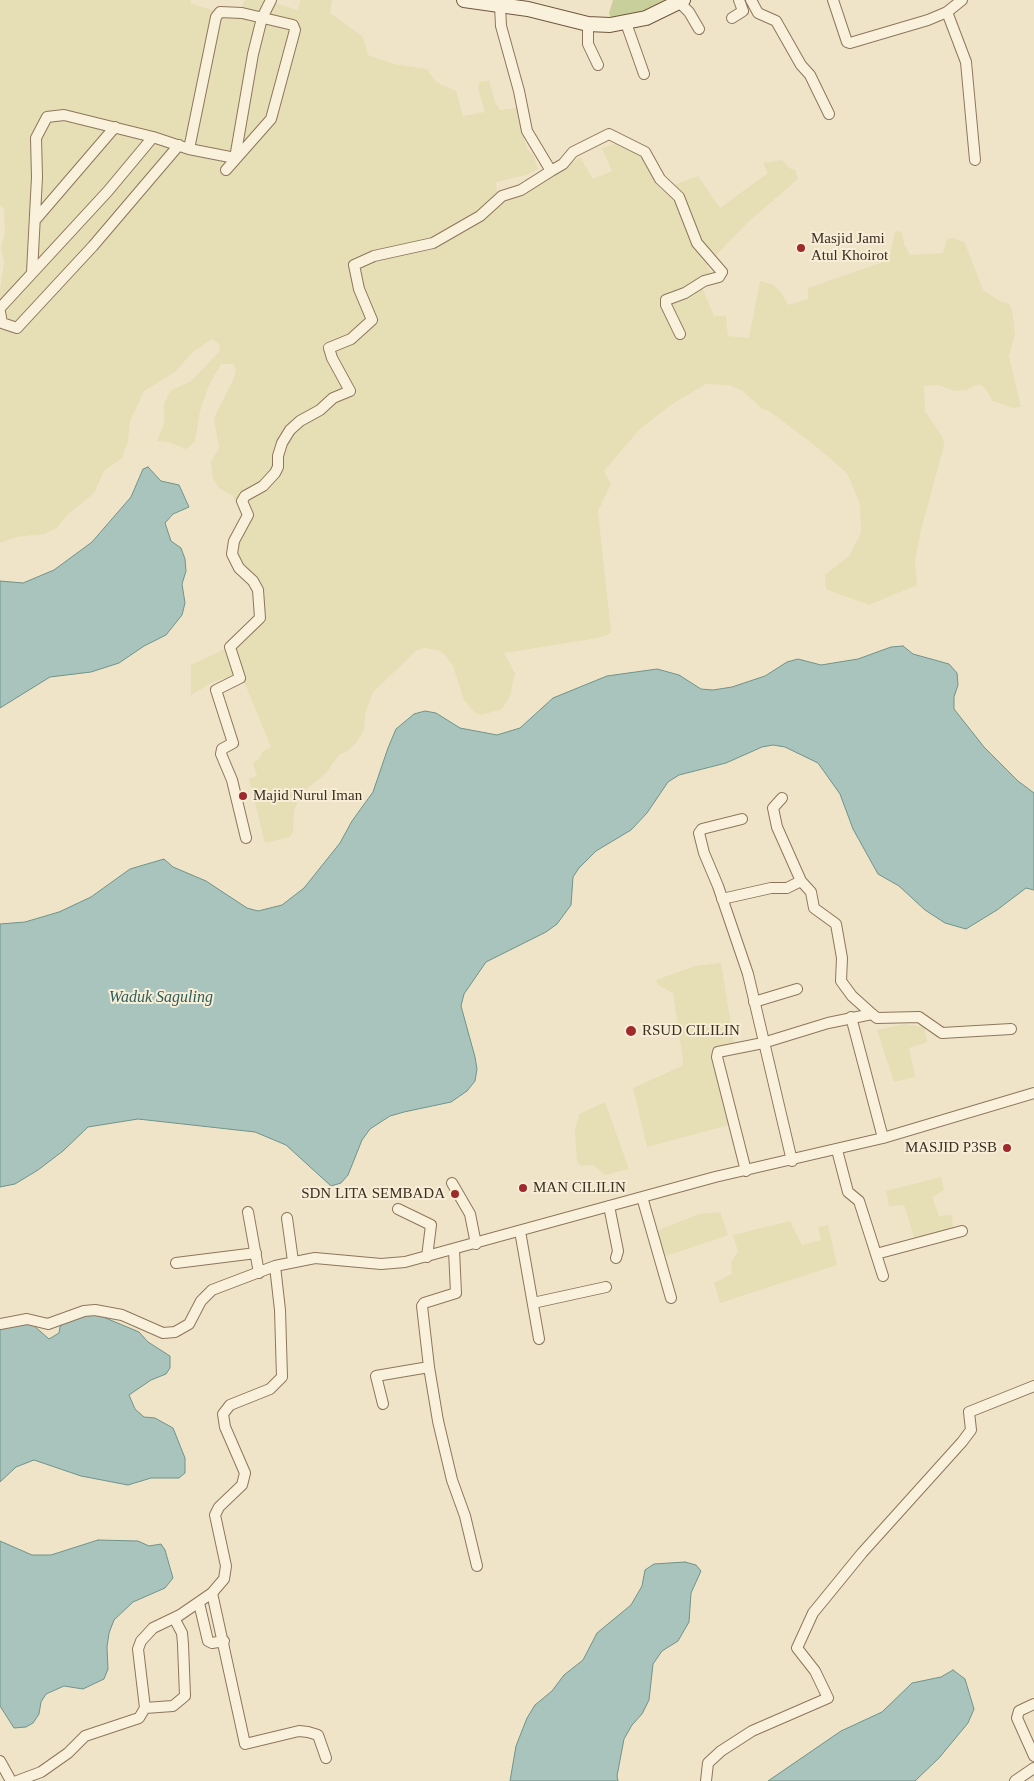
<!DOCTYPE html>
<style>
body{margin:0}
canvas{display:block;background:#f0e4c8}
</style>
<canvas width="1034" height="1781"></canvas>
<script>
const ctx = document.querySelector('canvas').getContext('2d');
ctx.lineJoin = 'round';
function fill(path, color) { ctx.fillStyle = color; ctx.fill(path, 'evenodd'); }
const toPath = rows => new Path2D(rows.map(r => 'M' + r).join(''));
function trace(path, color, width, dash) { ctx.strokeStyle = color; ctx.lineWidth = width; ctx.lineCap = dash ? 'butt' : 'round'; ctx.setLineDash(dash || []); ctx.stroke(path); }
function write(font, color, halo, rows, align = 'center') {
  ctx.font = font + ' Georgia,serif'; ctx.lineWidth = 4; ctx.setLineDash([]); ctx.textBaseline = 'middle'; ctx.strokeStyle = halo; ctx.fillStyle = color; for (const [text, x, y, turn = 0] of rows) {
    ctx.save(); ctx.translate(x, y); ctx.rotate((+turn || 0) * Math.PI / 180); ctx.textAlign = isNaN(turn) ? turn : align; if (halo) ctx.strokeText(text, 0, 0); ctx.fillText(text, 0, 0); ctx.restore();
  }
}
const farmland = toPath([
 [0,0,191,0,190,3,236,18,245,0,267,0,297,10,301,0,332,0,330,13,363,37,368,55,393,64,427,69,436,82,456,91,463,116,485,112,478,89,479,82,489,81,496,104,500,110,517,108,527,149,533,154,538,169,526,175,496,182,497,192,505,200,562,171,580,157,593,179,612,171,602,148,615,144,639,155,648,164,661,190,698,176,720,208,768,173,763,163,782,160,789,168,795,170,798,179,748,222,707,265,711,273,699,280,714,316,726,316,728,336,749,338,760,281,774,285,781,292,788,305,808,299,808,288,889,260,895,231,902,232,904,244,910,255,943,253,947,239,954,238,965,243,983,290,1001,302,1008,303,1012,310,1015,334,1009,356,1021,407,1013,408,993,401,985,388,979,384,966,390,954,391,939,385,924,386,925,411,943,438,944,446,921,530,915,562,917,585,869,605,826,589,825,575,849,556,861,533,860,504,847,473,808,440,769,411,762,409,743,391,729,385,706,384,672,404,640,429,604,471,611,484,598,511,611,633,598,638,504,653,515,673,510,696,502,709,482,715,475,713,464,700,453,666,444,654,438,650,424,648,416,651,373,692,365,714,364,730,356,743,346,752,339,755,326,773,303,792,294,810,293,832,290,837,265,843,249,779,257,776,253,763,260,758,262,752,271,747,241,674,215,681,191,695,191,665,223,650,253,630,262,603,236,556,235,544,244,523,233,496,219,488,213,479,211,462,219,448,214,418,234,378,236,370,233,364,221,364,209,385,200,411,195,441,189,447,186,449,168,442,157,441,164,424,164,404,170,391,191,381,219,352,220,345,212,339,193,352,175,372,144,391,130,421,128,441,122,458,104,471,94,493,67,515,57,528,44,534,16,537,0,543,0,289,4,262,1,247,5,232,4,209,0,205],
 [721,963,734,1043,711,1049,729,1125,647,1147,633,1088,682,1066,683,1060,673,993,658,985,656,980,695,966],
 [905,1024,924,1027,927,1042,909,1048,915,1077,894,1082,877,1030],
 [605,1102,629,1169,605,1175,593,1165,581,1166,577,1162,575,1130,579,1114],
 [941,1177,944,1190,932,1197,939,1216,952,1215,953,1229,915,1240,904,1205,889,1206,886,1191],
 [720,1212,728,1235,663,1257,654,1232,699,1214],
 [790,1221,802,1245,821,1240,818,1227,828,1225,837,1265,720,1303,714,1283,732,1274,731,1262,738,1251,733,1235]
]);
const green = toPath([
 [613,0,670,0,651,11,611,18,609,13]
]);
const water = toPath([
 [148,467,161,481,179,485,189,507,173,514,165,523,171,541,181,548,185,559,186,571,182,584,185,603,182,615,166,635,144,646,119,663,91,672,50,677,0,708,0,581,23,583,54,570,92,542,131,497,143,469,148,467],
 [903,646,913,654,949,664,957,673,958,685,954,697,954,709,984,747,1018,781,1034,793,1034,890,1026,888,997,910,966,929,945,923,925,910,899,886,878,874,853,829,840,794,818,763,785,747,773,745,762,747,726,763,679,775,668,782,647,813,631,830,596,851,579,868,573,877,571,905,557,924,546,932,486,962,464,994,461,1006,475,1057,477,1069,475,1081,467,1091,451,1102,404,1112,390,1116,370,1129,362,1140,348,1175,341,1183,331,1186,286,1145,255,1132,138,1119,88,1127,63,1151,38,1170,15,1184,0,1187,0,924,25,922,59,912,91,897,130,869,164,859,173,867,206,881,247,908,258,911,282,905,304,888,340,843,352,821,373,792,388,748,396,729,414,714,425,711,436,713,460,728,497,735,520,728,553,698,607,676,657,669,679,675,701,689,713,690,732,687,765,676,787,662,798,659,821,665,858,659,891,647,903,646],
 [96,1314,139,1332,148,1342,170,1356,170,1368,166,1374,151,1380,129,1395,135,1409,144,1417,155,1418,173,1428,185,1458,185,1473,179,1478,151,1478,128,1485,81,1476,34,1460,16,1467,0,1482,0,1326,32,1324,49,1339,59,1333,60,1327,66,1319,96,1314],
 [98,1540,138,1541,149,1546,161,1544,165,1550,173,1578,165,1588,133,1602,114,1620,109,1633,107,1647,108,1669,104,1679,83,1689,64,1686,46,1694,41,1702,39,1714,33,1723,26,1727,14,1728,0,1706,0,1541,32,1555,51,1555,98,1540],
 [685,1562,696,1565,701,1571,691,1593,689,1622,678,1641,662,1651,653,1664,649,1700,642,1714,632,1725,624,1739,617,1776,618,1781,510,1781,516,1746,527,1718,535,1705,552,1691,564,1675,583,1660,597,1633,631,1605,642,1586,645,1570,654,1564,685,1562],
 [953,1670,965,1679,974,1709,968,1723,939,1758,915,1781,768,1781,841,1731,882,1712,912,1683,941,1677,953,1670]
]);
const minor = toPath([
 [751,0,758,13,776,21,801,65,810,75,829,114],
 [833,0,847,42,850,43,928,20,947,12,962,0],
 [679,2,689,12,699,29],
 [947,12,966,62,975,160],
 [732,18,743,11,739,0],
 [626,23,644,74],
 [588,24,588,44,598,65],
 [189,149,216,17,220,12,242,13,293,25,295,30,271,119,226,170],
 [551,171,563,164,573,152,609,134,645,152,660,179,679,197,697,243,722,272,719,277,704,281,685,293,666,300,666,305,680,334],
 [36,219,115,127],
 [32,272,37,177,36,138,47,117,64,115,153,137,189,149,235,158,253,54,262,18,271,0],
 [0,308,108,191,153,137],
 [0,312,2,323,17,328,93,246,179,145],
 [782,798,773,808,777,827,801,881,811,892,814,908,836,924,842,958,841,981,852,996,872,1014],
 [742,819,702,829,699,833,704,853,718,886,748,974,792,1161],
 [246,838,232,780,221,754,222,749,233,743,216,690,240,678,230,647,260,618,258,590,253,581,239,568,232,554,234,541,248,515,242,501,245,496,263,486,275,473,278,467,278,456,282,443,290,430,300,421,320,410,333,398,350,391,332,358,329,348,351,339,372,320,359,289,354,265,374,256,433,243,480,216,502,196,521,190,551,171,527,131,519,91,501,26,500,6],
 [722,899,771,888,787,888,801,881],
 [754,1002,797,989],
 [851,1017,883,1138],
 [837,1150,848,1192,859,1201,883,1276],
 [746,1171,717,1057,718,1052,763,1043,828,1023,872,1014,877,1018,919,1017,942,1033,1011,1029],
 [452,1183,470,1214,476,1244],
 [642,1197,671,1298],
 [609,1206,618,1251,616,1258],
 [398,1209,431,1225,427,1257],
 [248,1212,259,1273],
 [287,1218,293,1261],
 [520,1231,539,1339],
 [876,1254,962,1231],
 [176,1263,256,1253],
 [533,1303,606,1287],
 [0,1324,27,1319,48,1324,84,1311,95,1310,122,1315,163,1333,175,1332,189,1324,201,1301,212,1290,275,1266,315,1258,381,1264,405,1262,715,1177,883,1138,1034,1093],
 [429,1367,438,1421,452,1480,465,1516,477,1566],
 [383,1404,376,1376,429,1367,422,1306,424,1303,456,1293,454,1250],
 [212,1593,245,1744,299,1731,308,1732,318,1735,326,1758],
 [199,1603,208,1641,212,1643,224,1641],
 [1034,1704,1019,1711,1017,1718,1034,1756],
 [145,1708,173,1706,185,1696,183,1644,182,1633,174,1618],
 [0,1761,11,1781],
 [17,1781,41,1772,68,1753,85,1736,139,1718,145,1708,138,1649,141,1641,153,1628,180,1615,212,1593,224,1579,226,1566,215,1515,219,1507,242,1485,245,1473,225,1427,223,1414,230,1405,270,1389,282,1377,280,1310,275,1266],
 [706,1781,708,1763,721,1751,752,1731,828,1698,815,1671,797,1648,813,1613,862,1553,962,1442,971,1430,969,1412,1034,1386],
 [1015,1781,1034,1768]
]);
const secondary = toPath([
 [464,0,528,9,588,24,610,25,646,18,683,0]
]);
const markers = [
 [801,248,5,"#9e2a2b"],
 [243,796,5,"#9e2a2b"],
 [631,1031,6,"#9e2a2b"],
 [1007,1148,5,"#9e2a2b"],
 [523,1188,5,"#9e2a2b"],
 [455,1194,5,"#9e2a2b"]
];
const poiNames = [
 ["Masjid Jami",811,239],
 ["Atul Khoirot",811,256],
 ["Majid Nurul Iman",253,796],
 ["RSUD CILILIN",642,1031],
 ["MASJID P3SB",997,1148,"right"],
 ["MAN CILILIN",533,1188],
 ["SDN LITA SEMBADA",445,1194,"right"]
];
const waterNames = [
 ["Waduk Saguling",161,998]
];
fill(farmland, '#e6deb5');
fill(green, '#c9cf9b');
fill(water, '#a9c4bc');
trace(water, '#6f938a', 1);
trace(minor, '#8d765c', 12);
trace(secondary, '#6f573f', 16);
trace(minor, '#faf1dc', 10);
trace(secondary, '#faf1dc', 14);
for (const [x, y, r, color] of markers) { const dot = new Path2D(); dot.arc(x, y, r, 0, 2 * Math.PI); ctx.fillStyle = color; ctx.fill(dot); trace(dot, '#f7eed8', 2); }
write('15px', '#3d2e20', '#f7eed8', poiNames, 'left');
write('italic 16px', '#2f5d5a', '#f7eed8', waterNames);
</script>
